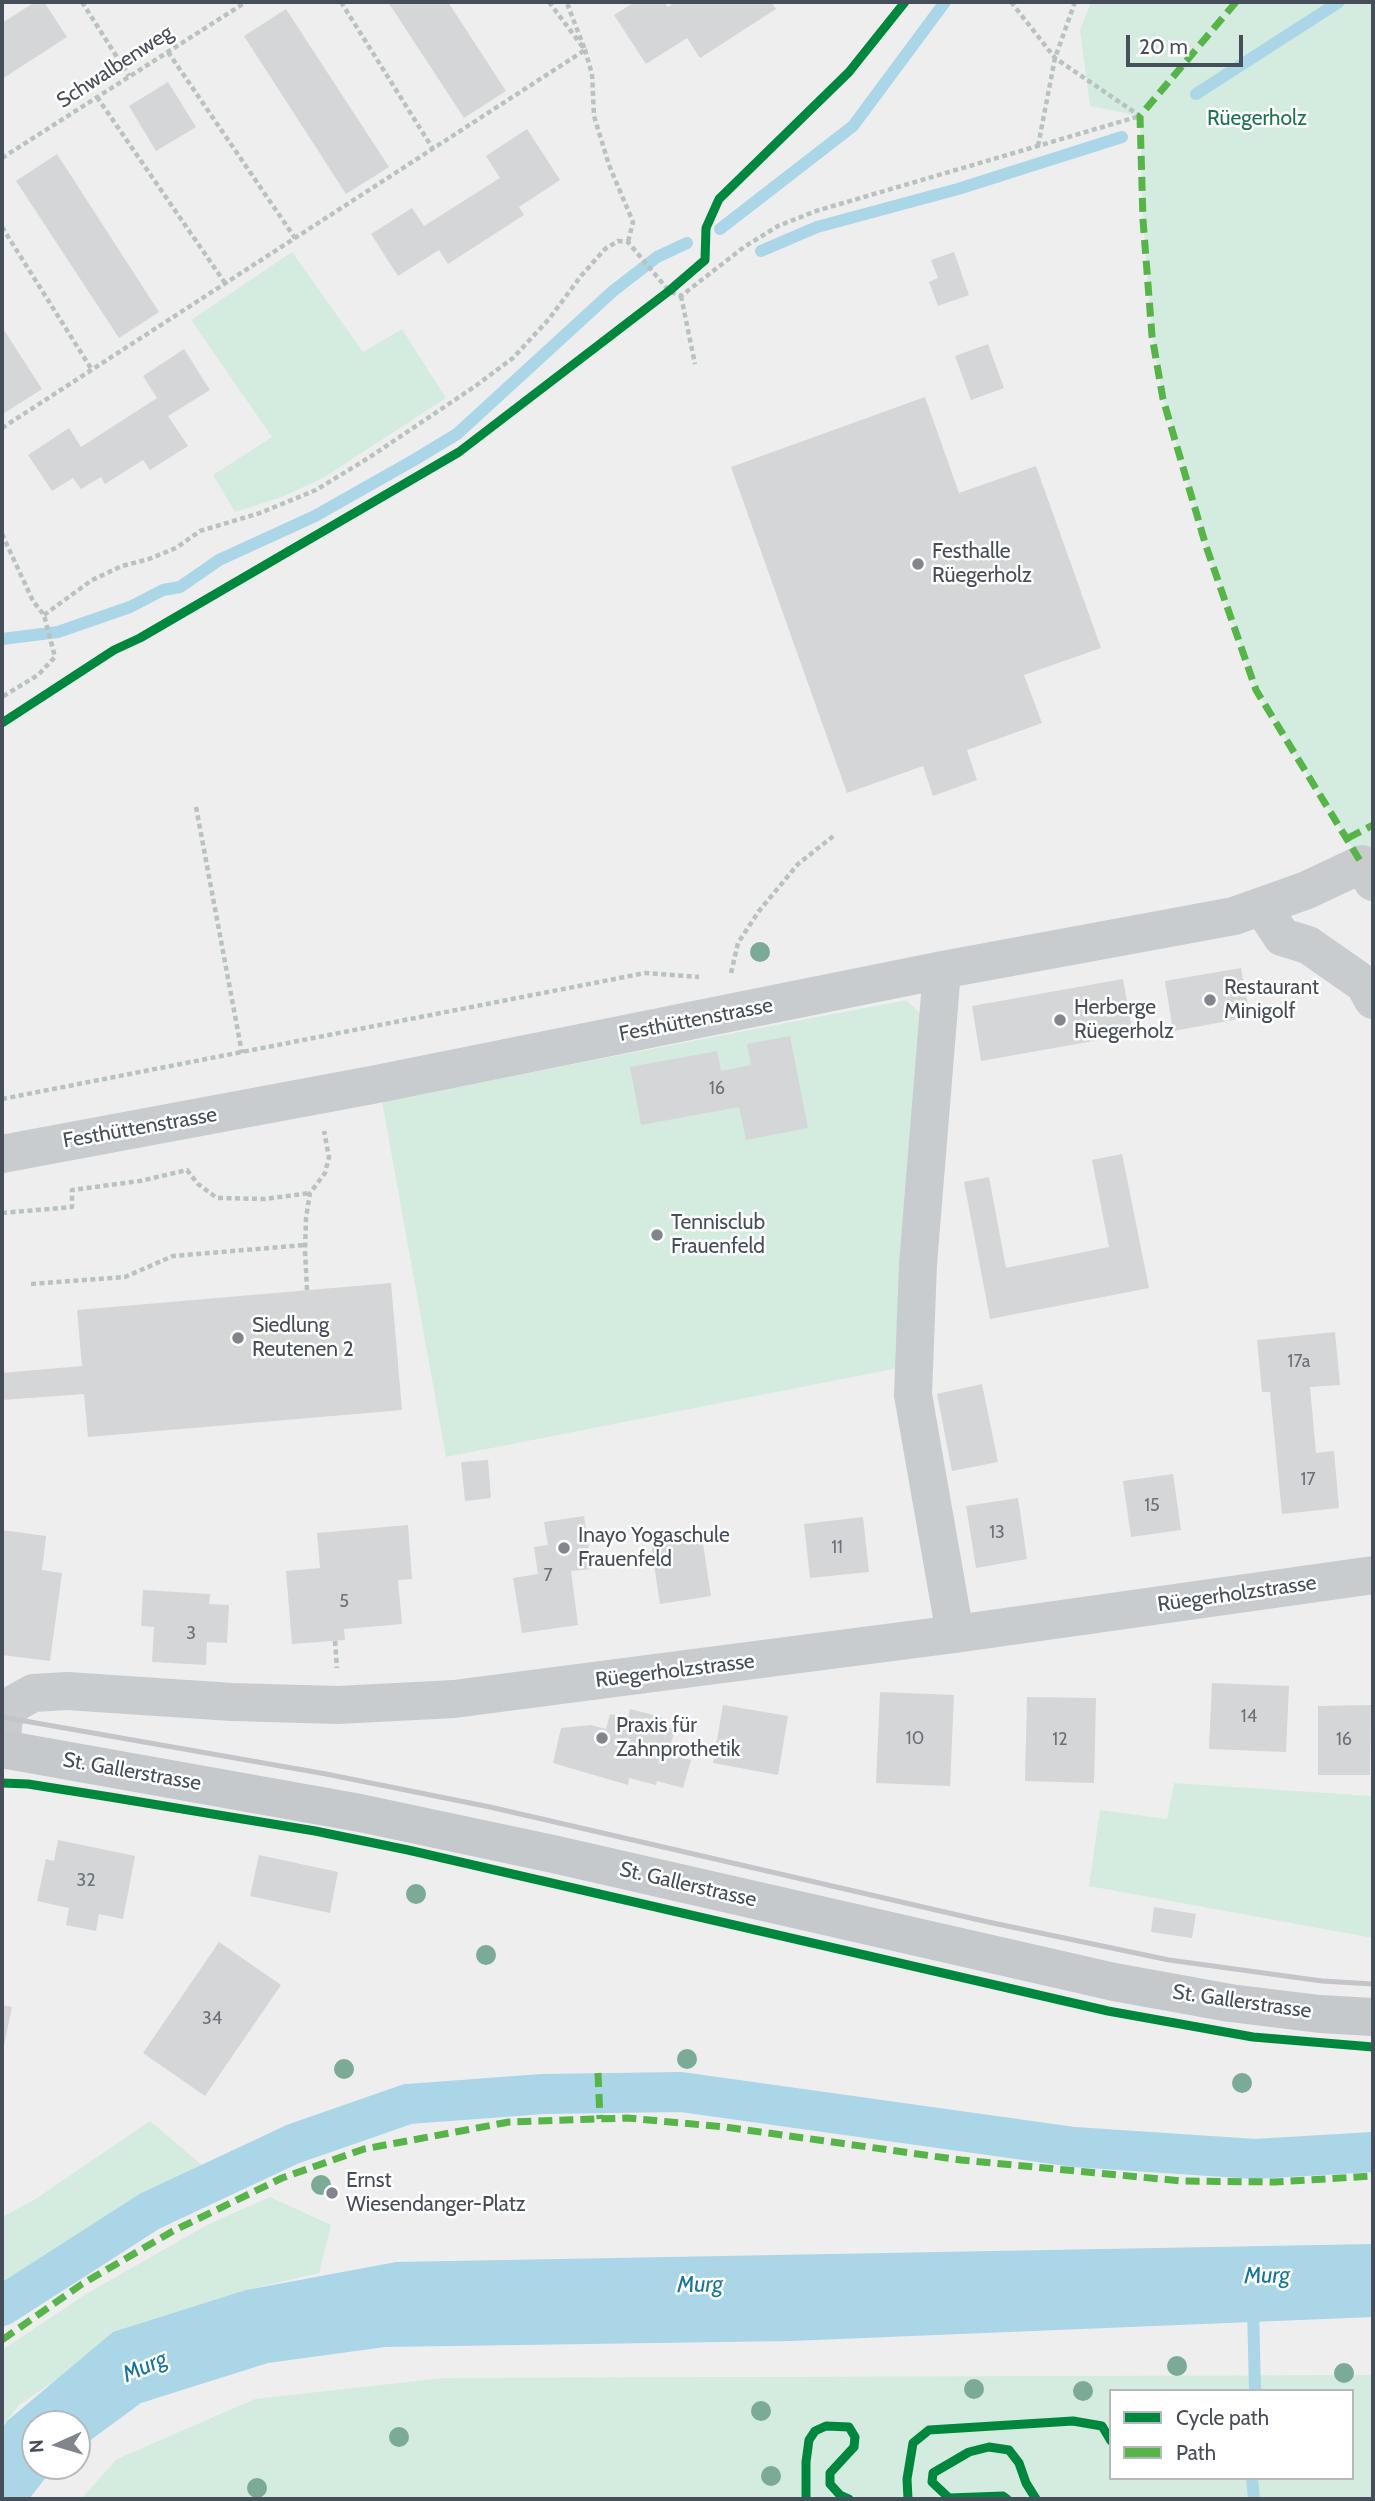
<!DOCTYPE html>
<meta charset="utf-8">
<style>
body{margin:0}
#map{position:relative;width:1375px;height:2501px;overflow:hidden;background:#eee;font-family:Cabin,sans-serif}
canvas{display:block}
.frame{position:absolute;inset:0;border:4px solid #464e59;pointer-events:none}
.legend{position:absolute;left:1109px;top:2389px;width:245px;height:91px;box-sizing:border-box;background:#fff;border:2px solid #b5b8bd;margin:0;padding:9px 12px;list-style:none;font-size:21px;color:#464e59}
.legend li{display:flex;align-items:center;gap:14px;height:35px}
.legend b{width:35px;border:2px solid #b5b8bd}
.north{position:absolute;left:21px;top:2410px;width:70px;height:70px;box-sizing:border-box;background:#fff;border:2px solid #b5b8bd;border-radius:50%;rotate:266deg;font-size:19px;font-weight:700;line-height:28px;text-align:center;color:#464e59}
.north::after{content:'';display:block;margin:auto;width:24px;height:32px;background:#81868d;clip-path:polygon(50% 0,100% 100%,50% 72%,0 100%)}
.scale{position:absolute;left:1126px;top:35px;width:117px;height:32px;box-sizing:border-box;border:4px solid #464e59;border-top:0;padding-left:9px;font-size:21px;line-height:24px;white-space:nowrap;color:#464e59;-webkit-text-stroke:5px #fff;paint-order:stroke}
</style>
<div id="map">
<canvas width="1375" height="2501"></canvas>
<div class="frame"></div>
<ul class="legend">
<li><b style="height:9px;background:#00873e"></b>Cycle path</li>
<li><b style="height:9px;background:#57b448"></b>Path</li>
</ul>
<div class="north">N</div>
<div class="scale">20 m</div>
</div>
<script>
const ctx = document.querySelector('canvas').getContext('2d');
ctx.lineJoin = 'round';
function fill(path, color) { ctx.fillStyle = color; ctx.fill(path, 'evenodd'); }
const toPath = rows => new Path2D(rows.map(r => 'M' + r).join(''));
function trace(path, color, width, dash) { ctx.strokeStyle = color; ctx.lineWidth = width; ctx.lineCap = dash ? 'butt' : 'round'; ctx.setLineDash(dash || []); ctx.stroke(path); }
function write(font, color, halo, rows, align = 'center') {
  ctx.font = font + ' Cabin,sans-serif'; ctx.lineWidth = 5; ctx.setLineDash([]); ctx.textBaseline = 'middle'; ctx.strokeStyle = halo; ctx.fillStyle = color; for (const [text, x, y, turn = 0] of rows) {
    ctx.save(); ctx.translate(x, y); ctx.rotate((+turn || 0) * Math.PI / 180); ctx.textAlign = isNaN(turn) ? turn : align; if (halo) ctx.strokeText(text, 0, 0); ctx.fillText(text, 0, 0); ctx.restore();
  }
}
const green = toPath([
 [1091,2,1373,2,1373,882,1256,690,1206,547,1163,399,1152,336,1143,220,1140,116,1090,106,1080,30],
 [292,252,363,352,402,329,446,398,323,478,282,497,235,512,213,475,272,437,191,320],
 [906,1000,925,1018,898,1368,446,1457,382,1101],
 [1174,1783,1373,1796,1373,1938,1089,1886,1100,1810,1167,1819],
 [150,2121,202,2165,139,2204,2,2296,2,2217,34,2200],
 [270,2197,331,2225,319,2273,246,2290,118,2338,19,2405,2,2427,2,2350,86,2294,207,2225],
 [1373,2375,1373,2499,81,2499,117,2459,255,2399,444,2378],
 [1111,2391,1352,2391,1352,2478,1111,2478]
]);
const water = toPath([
 [1373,2244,1373,2317,791,2341,385,2347,268,2363,141,2403,77,2450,77,2424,35,2424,35,2466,55,2466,29,2499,2,2499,2,2429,7,2421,113,2332,246,2290,396,2262]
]);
const stream = toPath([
 [1196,94,1339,2],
 [720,229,853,126,945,2],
 [761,251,817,227,958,189,1122,137],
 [2,639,58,632,130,607,163,590,180,587,219,560,315,516,414,460,457,434,613,291,657,257,687,243],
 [1253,2307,1255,2391],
 [1252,2478,1254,2499]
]);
const canal = toPath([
 [2,2306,150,2211,293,2144,408,2104,543,2094,681,2092,1074,2147,1255,2159,1373,2152]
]);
const building = toPath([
 [35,2,44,2,67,37,2,79,2,23],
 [388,2,448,2,506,91,464,118],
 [635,2,664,2,668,7,675,2,771,2,776,9,700,58,687,38,646,64,614,15],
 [286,9,389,167,346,194,244,36],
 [168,82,196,127,156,151,129,106],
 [527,129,560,180,519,207,524,215,448,264,439,250,398,276,371,234,412,208,424,226,500,178,486,156],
 [57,154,159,312,119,338,16,181],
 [954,252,969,295,938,306,929,282,938,278,931,260],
 [2,327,42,389,3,414,2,411],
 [988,344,1004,388,971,400,955,356],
 [184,349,210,390,168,416,188,446,150,470,143,460,105,484,101,477,81,489,73,478,52,491,28,455,69,428,81,447,157,398,143,376],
 [925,397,959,493,1036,466,1101,648,1024,675,1042,723,967,750,977,780,933,796,923,766,847,793,731,467],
 [1241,968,1250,1017,1173,1031,1165,981],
 [1123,979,1133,1034,981,1061,972,1006],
 [790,1036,808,1128,746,1140,739,1107,641,1125,630,1067,717,1051,721,1071,751,1065,747,1044],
 [1122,1154,1149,1288,990,1319,964,1182,989,1177,1006,1268,1109,1247,1092,1160],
 [391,1283,402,1410,88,1437,84,1394,2,1400,2,1373,82,1366,77,1310],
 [1335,1332,1340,1385,1310,1387,1316,1453,1334,1451,1339,1508,1282,1514,1270,1392,1262,1392,1257,1340],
 [982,1384,998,1462,952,1471,937,1394],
 [488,1460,491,1498,465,1501,461,1462],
 [1173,1474,1181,1530,1131,1537,1123,1481],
 [1018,1498,1027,1559,976,1568,966,1506],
 [584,1516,592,1569,571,1571,578,1625,522,1633,513,1578,538,1574,534,1547,548,1545,544,1522],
 [863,1517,869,1572,810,1578,804,1524],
 [408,1525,412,1579,398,1580,402,1624,344,1629,345,1640,292,1644,286,1571,320,1568,317,1533],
 [2,1530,46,1536,42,1570,62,1573,50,1661,2,1655],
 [701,1531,711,1596,660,1604,650,1538],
 [143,1590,210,1594,209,1604,229,1605,227,1643,207,1642,206,1665,152,1662,154,1627,141,1626],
 [1212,1683,1289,1686,1286,1752,1209,1749],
 [880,1692,954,1695,950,1786,876,1783],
 [1027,1697,1096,1698,1094,1783,1025,1781],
 [723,1705,788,1716,778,1775,713,1763],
 [1371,1705,1370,1775,1318,1775,1318,1706],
 [630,1709,662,1717,660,1725,675,1729,668,1754,691,1760,683,1788,657,1781,656,1785,629,1778,628,1785,553,1763,561,1728,591,1725,606,1729,610,1714,628,1718],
 [58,1840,135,1856,123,1919,99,1914,96,1931,66,1925,69,1908,37,1901,46,1859,54,1861],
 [259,1855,338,1872,330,1913,250,1896],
 [1154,1907,1196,1914,1192,1938,1151,1932],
 [219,1942,281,1985,205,2096,143,2053],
 [2,2005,12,2007,3,2050,2,2050]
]);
const path = toPath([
 [82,2,129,76],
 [341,2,433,149],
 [549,2,585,50,592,74,594,116,609,165,633,222,628,242],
 [1011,2,1055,58,1140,116],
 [168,52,295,238],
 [97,97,225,283],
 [1038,146,1055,58,1075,2],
 [2,158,246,2],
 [2,227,92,370],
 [681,296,695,364],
 [2,428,585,50,568,6,574,2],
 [2,534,33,601,44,615,55,657,38,675,2,697],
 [44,615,92,580,122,566,149,559,176,548,200,531,260,513,316,490,370,457,474,387,513,358,549,319,581,276,605,249,618,241,628,242,669,291,681,296,744,247,778,226,816,211,1140,116],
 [196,807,242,1053],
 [731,973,738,943,759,911,798,864,836,834],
 [2,1099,645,973,699,977],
 [2,1213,72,1207,72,1190,140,1181,187,1170,198,1184,217,1198,265,1199,310,1193],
 [31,1284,125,1277,173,1256,305,1245],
 [307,1290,305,1251,306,1218,310,1193,325,1173,329,1157,324,1131],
 [335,1641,337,1668]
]);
const minor = toPath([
 [1263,908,1282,937,1308,945,1364,984,1373,1000],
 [942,970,918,1264,913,1395,955,1634],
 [2,1154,377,1084,942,970,1234,916,1307,890,1362,864,1373,882],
 [2,1739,4,1717,15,1703,33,1693,67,1691,232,1702,338,1705,454,1699,955,1634,1373,1575]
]);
const major = toPath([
 [2,1749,360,1813,553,1854,1114,1982,1230,2003,1320,2014,1373,2017]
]);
const rail = toPath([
 [2,1717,326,1774,490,1807,988,1922,1169,1960,1322,1981,1373,1984]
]);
const quiet = toPath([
 [1236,2,1140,116,1143,220,1152,336,1163,399,1206,546,1256,690,1362,864],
 [1348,838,1373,825],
 [598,2073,600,2119],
 [2,2340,82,2284,173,2231,282,2178,364,2149,509,2122,627,2118,725,2127,961,2160,1182,2181,1275,2182,1373,2176]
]);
const cycleway = toPath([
 [2,723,114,650,140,638,459,452,669,291,705,260,706,228,719,199,849,72,905,2],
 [2,1783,28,1784,110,1797,315,1831,408,1850,1108,2011,1253,2037,1373,2047],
 [806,2499,806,2462,809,2440,815,2431,826,2426,849,2427,855,2437,854,2447,830,2473,830,2484,840,2495,849,2499],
 [908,2499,907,2479,913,2443,929,2430,1073,2421,1102,2426,1111,2441],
 [1007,2499,1003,2496,949,2498,932,2482,933,2473,969,2452,989,2447,1009,2450,1019,2463,1026,2483,1036,2499]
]);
const trees = [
 [760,952],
 [416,1894],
 [486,1955],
 [687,2059],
 [344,2069],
 [1242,2083],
 [321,2185],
 [1177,2366],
 [1344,2373],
 [974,2389],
 [1083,2391],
 [761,2411],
 [399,2437],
 [771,2476],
 [257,2488]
];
const markers = [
 [918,564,7,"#81868d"],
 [1210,1000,7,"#81868d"],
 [1060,1020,7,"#81868d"],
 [657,1235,7,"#81868d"],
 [238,1338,7,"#81868d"],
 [564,1548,7,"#81868d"],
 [602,1738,7,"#81868d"],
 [332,2193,7,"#81868d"]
];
const numberNames = [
 ["16",717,1089],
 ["17a",1299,1362],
 ["17",1308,1480],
 ["15",1152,1506],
 ["13",997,1533],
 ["11",837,1548],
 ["7",548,1576],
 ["5",344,1602],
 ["3",191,1634],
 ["14",1249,1717],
 ["10",915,1739],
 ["12",1060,1740],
 ["16",1344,1740],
 ["32",86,1881],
 ["34",212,2019]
];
const streetNames = [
 ["Schwalbenweg",115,67,-33],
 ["Festhüttenstrasse",696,1020,-11],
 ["Festhüttenstrasse",140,1128,-10],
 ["Rüegerholzstrasse",1237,1594,-8],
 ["Rüegerholzstrasse",675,1671,-7],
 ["St. Gallerstrasse",132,1772,10],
 ["St. Gallerstrasse",688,1885,13],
 ["St. Gallerstrasse",1242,2002,8]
];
const parkNames = [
 ["Rüegerholz",1257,119]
];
const poiNames = [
 ["Festhalle",932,552],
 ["Rüegerholz",932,576],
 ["Restaurant",1224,988],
 ["Minigolf",1224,1012],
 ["Herberge",1074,1008],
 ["Rüegerholz",1074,1032],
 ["Tennisclub",671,1223],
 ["Frauenfeld",671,1247],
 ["Siedlung",252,1326],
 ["Reutenen 2",252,1350],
 ["Inayo Yogaschule",578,1536],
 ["Frauenfeld",578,1560],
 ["Praxis für",616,1726],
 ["Zahnprothetik",616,1750],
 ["Ernst",346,2181],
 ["Wiesendanger-Platz",346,2205]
];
const waterNames = [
 ["Murg",1267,2276,-1],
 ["Murg",700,2285,-1],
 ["Murg",145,2367,-24]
];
fill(green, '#d3ecdf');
fill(water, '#aad6e8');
trace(stream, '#aad6e8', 12);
trace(canal, '#aad6e8', 40);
fill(building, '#d5d6d8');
trace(path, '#b8c2bf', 4.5, [5, 3.5]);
trace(minor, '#c9cccf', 38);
trace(major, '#c5c9cc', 38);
trace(rail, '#c4c5c8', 5);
trace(quiet, '#57b448', 7, [14, 7]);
trace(cycleway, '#00873e', 9);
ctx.fillStyle = '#7bab97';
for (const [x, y] of trees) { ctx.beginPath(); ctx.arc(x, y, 10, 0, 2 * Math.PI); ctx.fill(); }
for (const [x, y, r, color] of markers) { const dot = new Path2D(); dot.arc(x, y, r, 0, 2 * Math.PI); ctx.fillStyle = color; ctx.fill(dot); trace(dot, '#fff', 2.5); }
write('18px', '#6b727a', null, numberNames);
write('21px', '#464e59', '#fff', streetNames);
write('21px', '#1d744f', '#fff', parkNames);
write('21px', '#464e59', '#fff', poiNames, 'left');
write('italic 23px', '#16759c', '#fff', waterNames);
</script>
